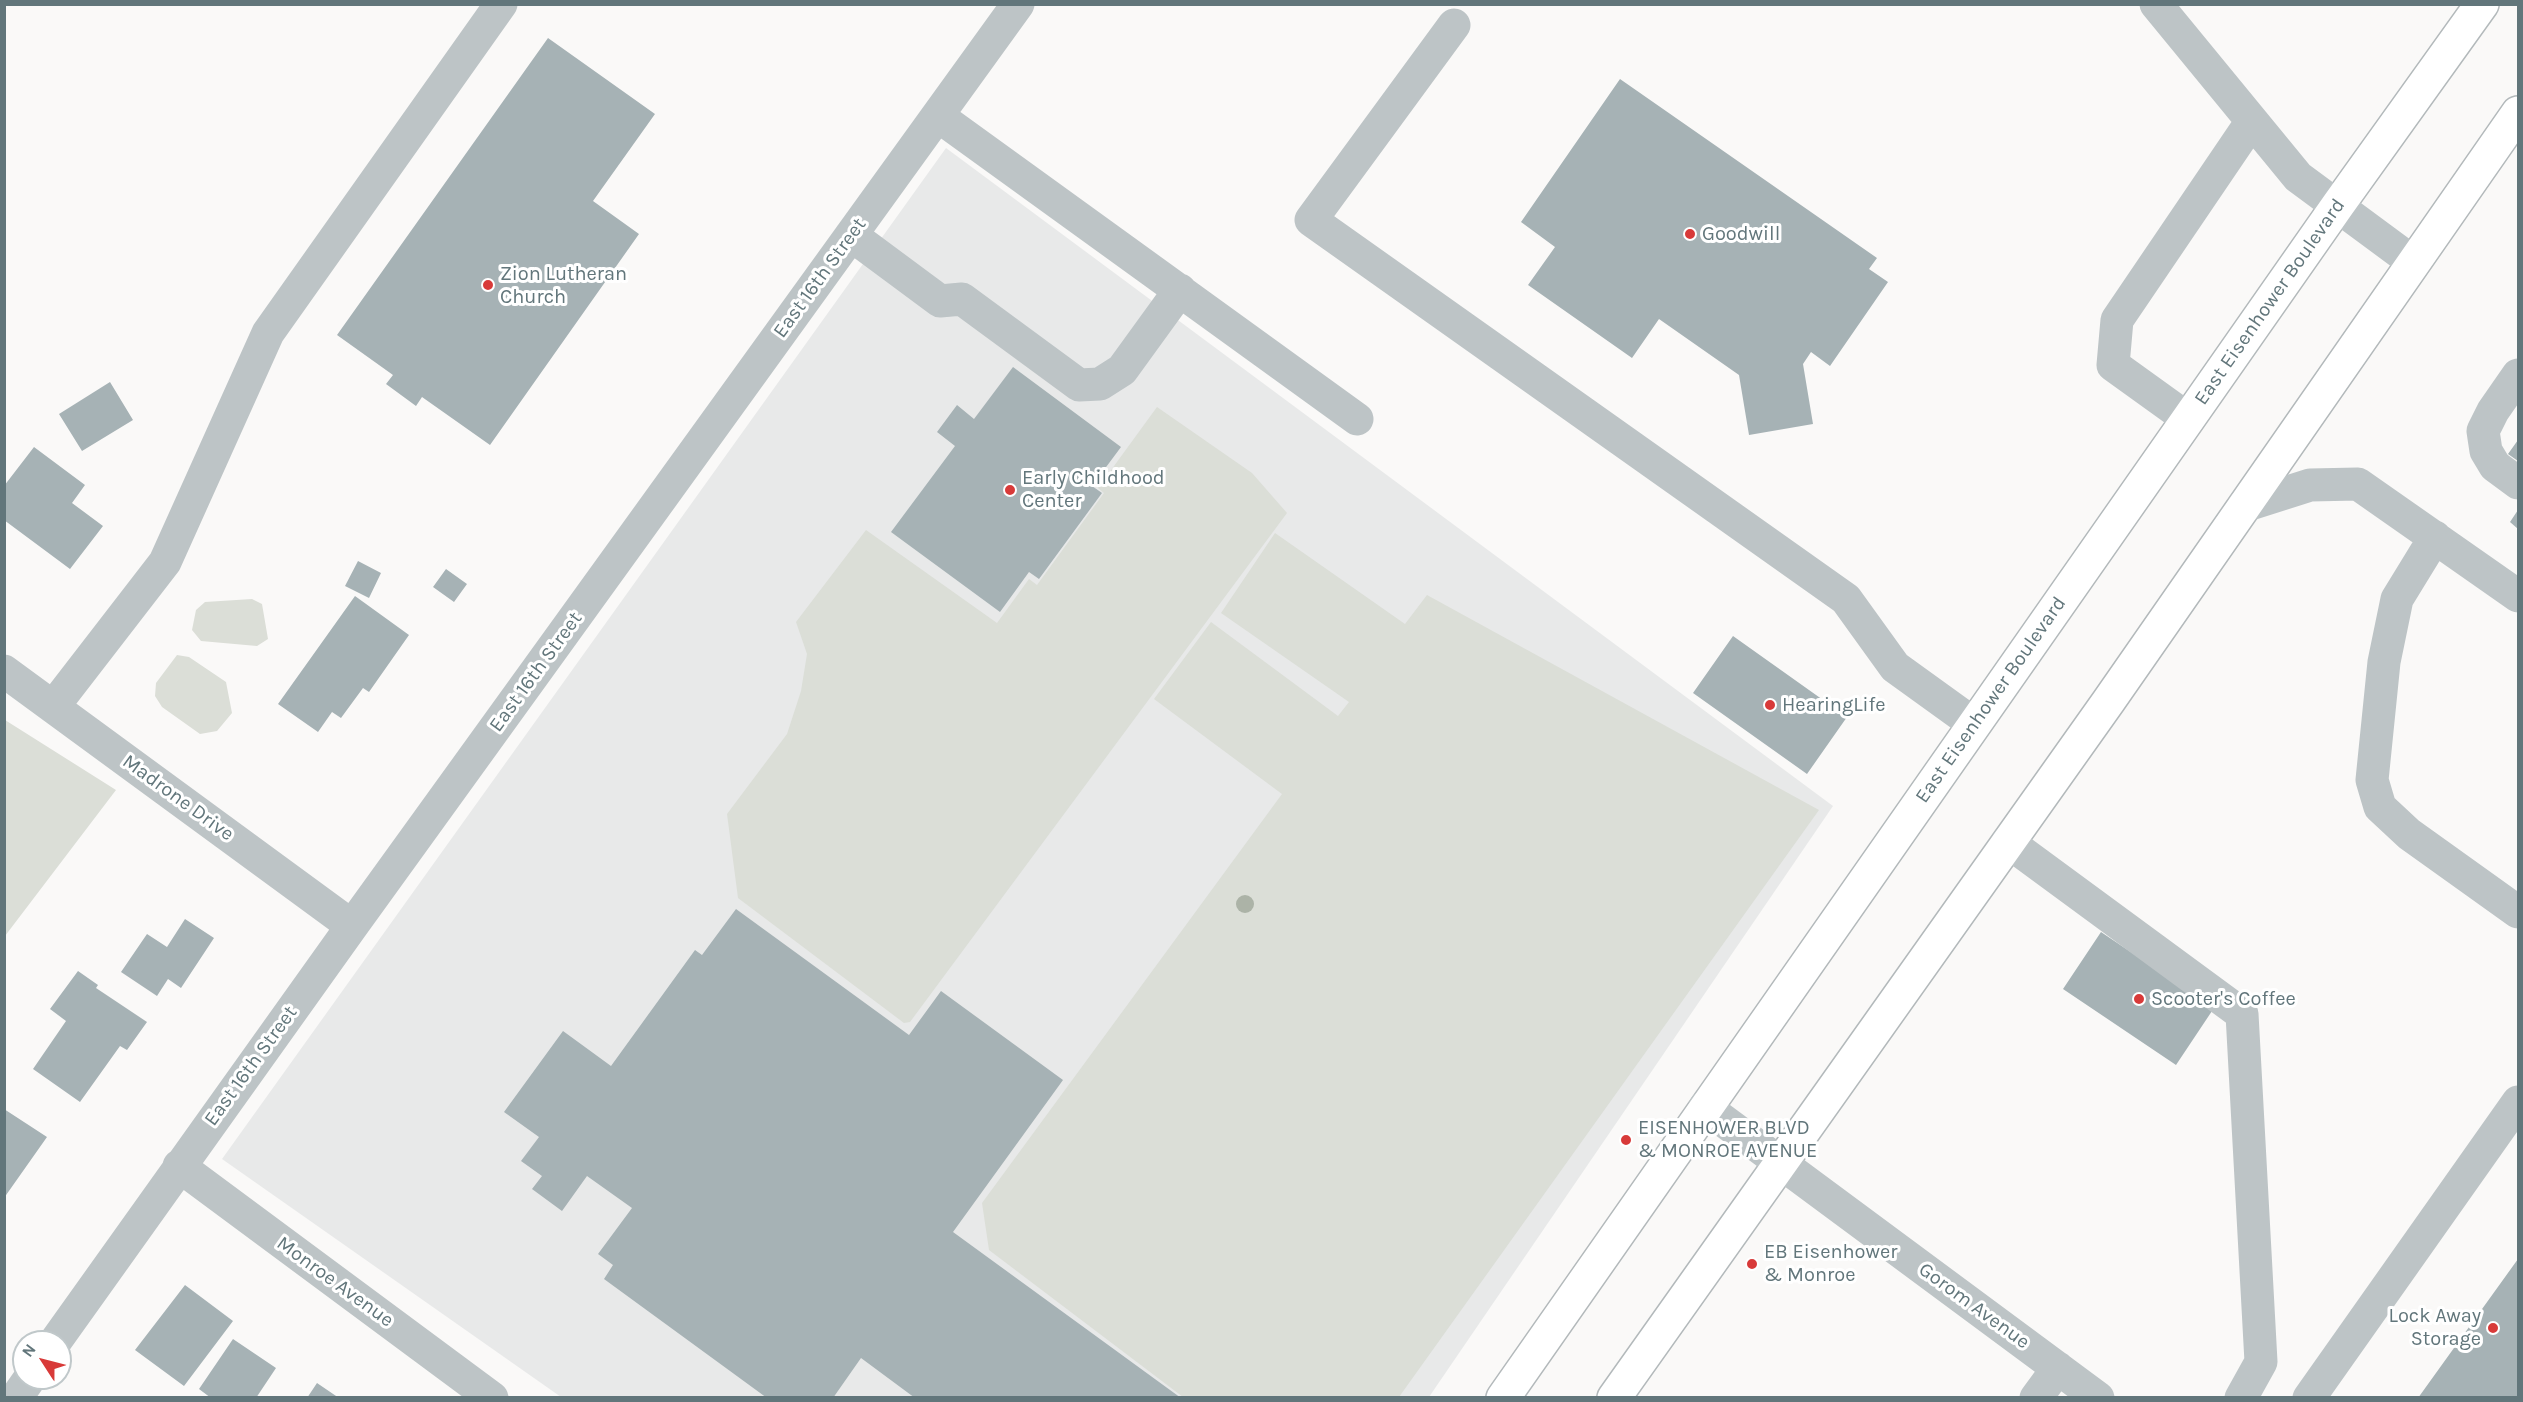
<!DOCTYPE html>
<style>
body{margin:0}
#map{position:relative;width:2523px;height:1402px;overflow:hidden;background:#faf9f8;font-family:Karla,sans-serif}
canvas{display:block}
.frame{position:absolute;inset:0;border:6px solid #62767b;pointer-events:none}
.north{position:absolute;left:12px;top:1330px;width:60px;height:60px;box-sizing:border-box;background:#fff;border:2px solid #c0c8ca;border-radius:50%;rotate:306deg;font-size:16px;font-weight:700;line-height:24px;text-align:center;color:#62767b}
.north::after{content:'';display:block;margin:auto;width:21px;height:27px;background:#d83a39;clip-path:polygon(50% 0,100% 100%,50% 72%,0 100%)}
</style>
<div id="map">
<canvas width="2523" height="1402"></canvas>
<div class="frame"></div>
<div class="north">N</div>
</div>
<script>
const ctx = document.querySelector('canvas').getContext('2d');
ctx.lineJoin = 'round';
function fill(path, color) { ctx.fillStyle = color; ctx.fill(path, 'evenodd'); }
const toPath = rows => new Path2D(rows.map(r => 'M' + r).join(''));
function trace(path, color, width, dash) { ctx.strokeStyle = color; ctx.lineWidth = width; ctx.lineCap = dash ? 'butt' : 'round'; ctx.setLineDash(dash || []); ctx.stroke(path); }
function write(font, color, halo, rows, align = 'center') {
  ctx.font = font + ' Karla,sans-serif'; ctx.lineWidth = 6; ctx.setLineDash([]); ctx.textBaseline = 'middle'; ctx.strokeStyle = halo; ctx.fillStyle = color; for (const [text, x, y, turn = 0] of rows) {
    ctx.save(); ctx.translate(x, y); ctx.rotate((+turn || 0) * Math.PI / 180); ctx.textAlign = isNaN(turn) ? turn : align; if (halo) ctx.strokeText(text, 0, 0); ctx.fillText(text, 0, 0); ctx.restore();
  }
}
const built = toPath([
 [946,148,1833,806,1429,1397,561,1397,222,1159]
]);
const green = toPath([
 [1157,407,1252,473,1287,513,910,1022,904,1023,738,898,727,814,787,734,801,691,807,654,796,622,866,530,997,623,1029,579,1037,585,1104,493,1098,488],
 [1275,533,1405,624,1427,595,1819,810,1399,1397,1183,1397,989,1250,982,1203,1282,794,1154,699,1211,622,1338,716,1349,702,1221,613],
 [252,599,262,604,268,639,257,646,201,641,192,630,196,610,205,602],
 [177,655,189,657,226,682,232,713,217,731,200,734,162,707,155,696,156,683],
 [5,720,116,790,5,936,4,936]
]);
const building = toPath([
 [548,38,655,114,593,201,639,234,490,445,422,397,416,406,386,384,393,375,337,335],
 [1620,79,1877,258,1869,269,1888,282,1830,366,1811,352,1803,364,1813,424,1749,435,1739,375,1659,319,1632,358,1528,285,1555,247,1521,222],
 [1013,367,1121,447,1092,486,1102,493,1039,579,1029,572,1000,612,891,532,955,446,937,432,957,405,974,419],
 [110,382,133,420,82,451,59,414],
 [2518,440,2518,461,2508,454],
 [34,447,85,485,72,503,103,526,70,569,4,520,4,486],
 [2518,510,2518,529,2510,522],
 [358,561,381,573,369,598,345,586],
 [446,569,467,584,454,602,433,587],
 [355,596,409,635,369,692,363,688,341,718,332,712,318,732,278,704],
 [1733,636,1847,717,1807,774,1693,693],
 [736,909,909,1035,941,991,1063,1080,953,1232,1181,1398,915,1398,861,1358,833,1398,767,1398,604,1279,613,1265,598,1254,632,1208,587,1176,562,1211,532,1189,542,1176,521,1161,539,1137,504,1112,563,1031,611,1066,695,950,702,955],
 [185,919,214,938,181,988,168,979,157,996,121,972,147,934,167,947],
 [2101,932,2214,1008,2176,1065,2063,989],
 [78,971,98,985,96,988,147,1022,127,1050,120,1046,80,1102,33,1069,66,1021,50,1009],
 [4,1109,47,1137,4,1198],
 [2518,1259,2518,1398,2418,1398],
 [185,1285,233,1321,184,1386,135,1350],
 [233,1339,276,1368,256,1398,211,1398,199,1389],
 [317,1383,339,1398,307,1398]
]);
const minor = toPath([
 [2156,4,2298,177,2413,262],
 [1454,25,1311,220,1846,599,1895,667,1974,724],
 [938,116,1357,419],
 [851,235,940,301,962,299,1079,385,1100,384,1122,370,1180,290],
 [2518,375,2493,411,2483,431,2486,451,2495,466,2518,483],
 [2188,419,2113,365,2117,320,2252,121],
 [2244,506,2310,485,2358,484,2518,596],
 [2435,537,2397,599,2384,662,2372,780,2380,807,2409,834,2518,912],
 [4,671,352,926],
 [53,707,165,562,268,333,501,4],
 [2008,842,2242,1014,2261,1362,2241,1398],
 [1705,1107,2098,1398],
 [179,1166,492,1398],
 [55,1342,352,926,1018,4],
 [16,1398,30,1378],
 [2036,1398,2058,1368],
 [2309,1398,2518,1102]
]);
const highway = toPath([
 [1503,1398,2338,205,2482,4],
 [1614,1398,2108,702,2518,113]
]);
const trees = [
 [1245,904]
];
const markers = [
 [1690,234,6,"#d83a39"],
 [488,285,6,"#d83a39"],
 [1010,490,6,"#d83a39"],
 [1770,705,6,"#d83a39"],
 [2139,999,6,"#d83a39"],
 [1626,1140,6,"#d83a39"],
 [1752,1264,6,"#d83a39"],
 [2493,1328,6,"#d83a39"]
];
const poiNames = [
 ["Goodwill",1702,234],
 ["Zion Lutheran",500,274],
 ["Church",500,297],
 ["Early Childhood",1022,478],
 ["Center",1022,501],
 ["HearingLife",1782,705],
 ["Scooter's Coffee",2151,999],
 ["EISENHOWER BLVD",1638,1128],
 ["& MONROE AVENUE",1638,1151],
 ["EB Eisenhower",1764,1252],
 ["& Monroe",1764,1275],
 ["Lock Away",2481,1316,"right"],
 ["Storage",2481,1339,"right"]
];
const streetNames = [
 ["East 16th Street",820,278,-54],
 ["East Eisenhower Boulevard",2270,302,-55],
 ["East 16th Street",536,672,-54],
 ["East Eisenhower Boulevard",1991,700,-55],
 ["Madrone Drive",178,798,36],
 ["East 16th Street",251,1066,-54],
 ["Monroe Avenue",335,1282,36],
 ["Gorom Avenue",1974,1306,36]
];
fill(built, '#e8e9e9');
fill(green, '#dbded7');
fill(building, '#a6b2b5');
trace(highway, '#b3b9bb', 36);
trace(minor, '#bdc4c6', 33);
trace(highway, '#fff', 33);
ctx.fillStyle = '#acb3a7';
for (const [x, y] of trees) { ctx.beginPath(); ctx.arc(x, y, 9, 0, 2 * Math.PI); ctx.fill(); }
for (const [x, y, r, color] of markers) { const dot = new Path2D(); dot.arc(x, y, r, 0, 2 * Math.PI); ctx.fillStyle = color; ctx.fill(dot); trace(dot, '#fff', 2); }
write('20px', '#62767b', '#fff', poiNames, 'left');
write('20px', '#62767b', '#fff', streetNames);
</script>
